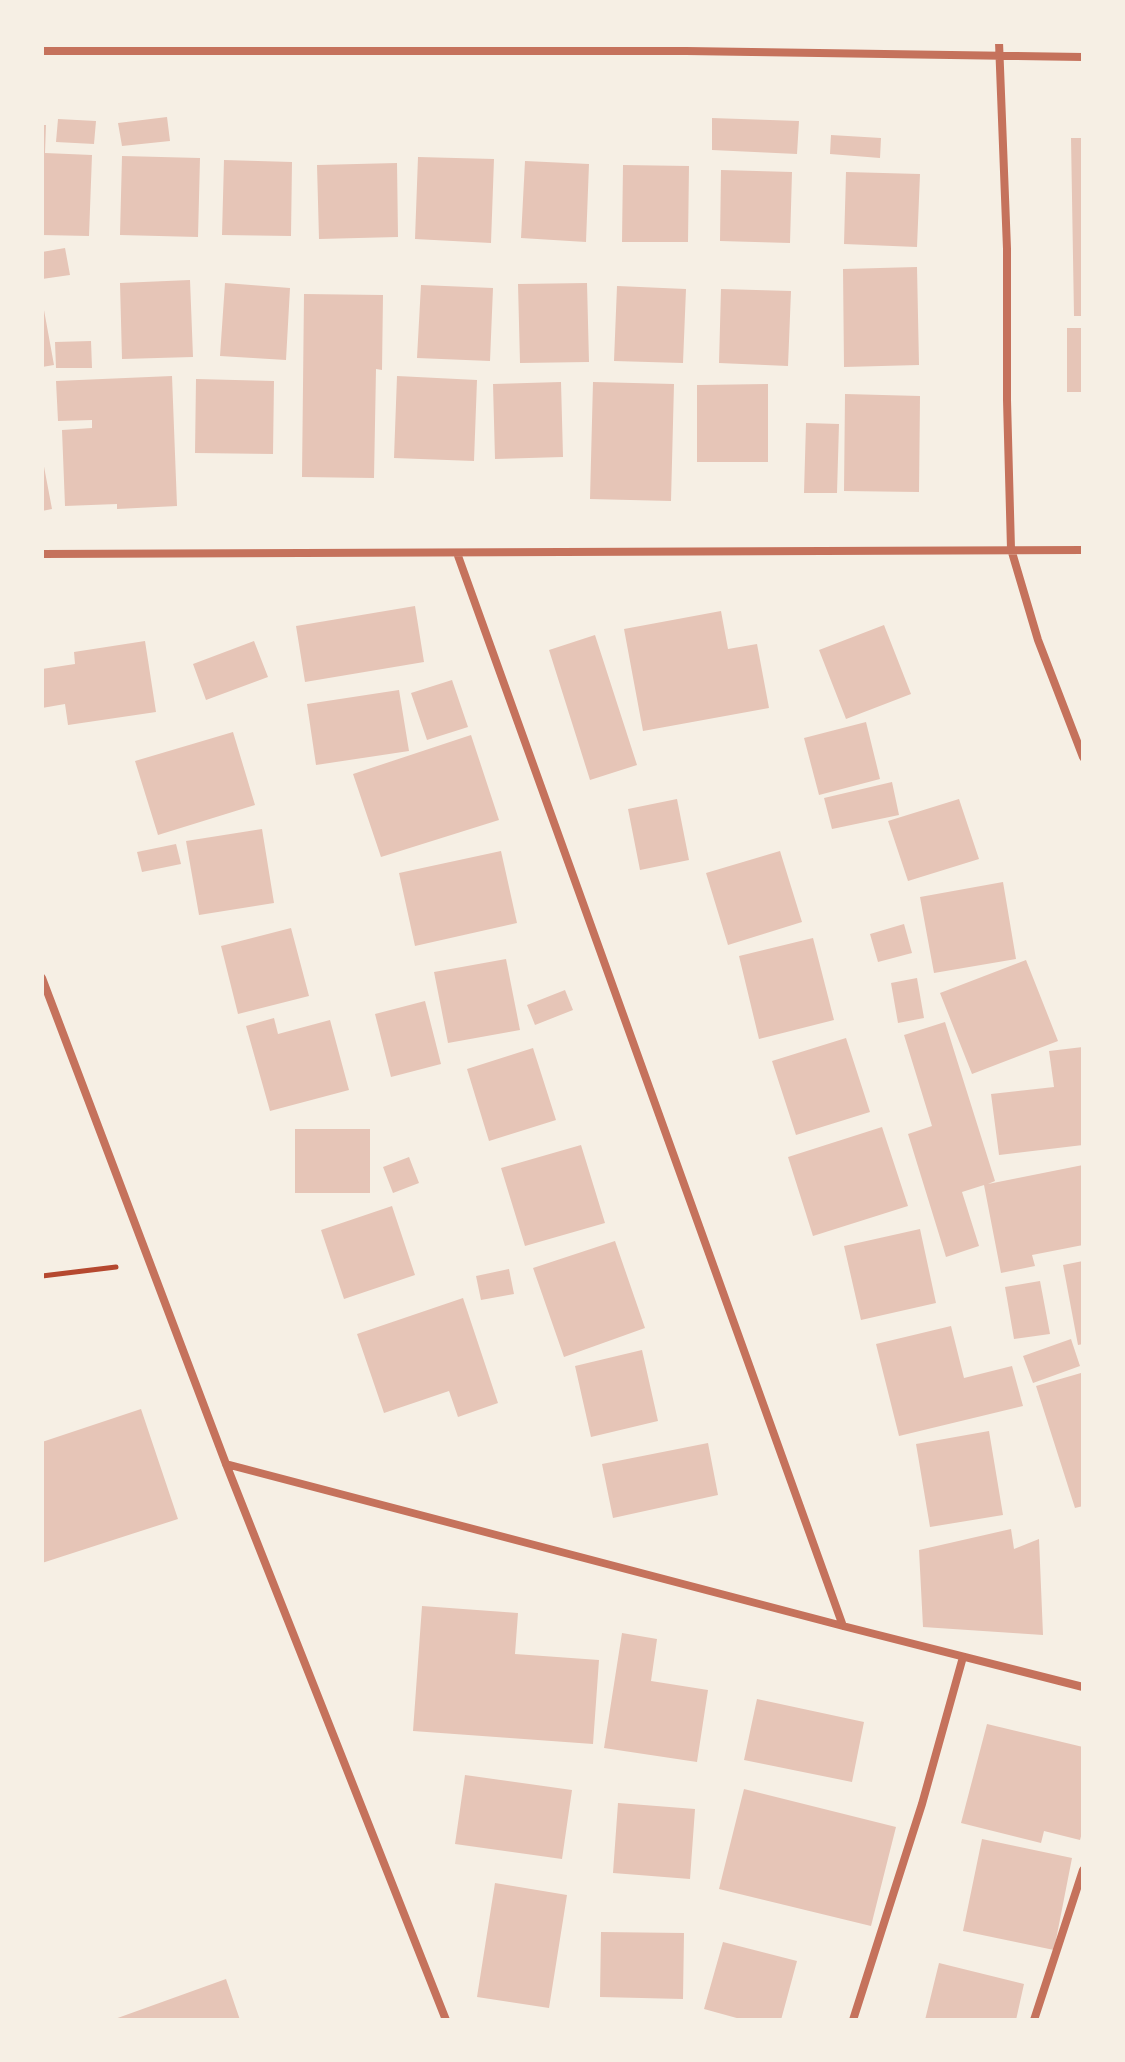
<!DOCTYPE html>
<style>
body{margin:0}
#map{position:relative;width:1125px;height:2062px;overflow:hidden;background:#f6efe4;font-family:"Space Grotesk",sans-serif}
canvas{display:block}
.frame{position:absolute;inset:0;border:44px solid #f6efe4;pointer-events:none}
</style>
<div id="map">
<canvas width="1125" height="2062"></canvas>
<div class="frame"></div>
</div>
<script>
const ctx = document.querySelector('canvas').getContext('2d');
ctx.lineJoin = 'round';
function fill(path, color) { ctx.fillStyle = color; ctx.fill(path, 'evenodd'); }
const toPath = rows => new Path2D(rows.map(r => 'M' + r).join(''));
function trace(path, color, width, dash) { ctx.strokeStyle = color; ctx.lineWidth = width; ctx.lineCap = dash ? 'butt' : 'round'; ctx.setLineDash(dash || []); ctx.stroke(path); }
const building = toPath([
 [167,117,170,141,122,146,118,123],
 [712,118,799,121,797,154,712,150],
 [58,119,96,121,94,144,56,142],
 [42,125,46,125,45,153,92,155,89,236,42,235],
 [831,135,881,138,880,158,830,154],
 [1071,138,1083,138,1083,316,1074,316],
 [122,156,200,158,198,237,120,235],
 [418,157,494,159,491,243,415,239],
 [224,160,292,162,291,236,222,235],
 [525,161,589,164,586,242,521,238],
 [397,163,398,237,319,239,317,165],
 [623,165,689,166,688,242,622,242],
 [721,170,792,172,790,243,720,241],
 [846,172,920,174,917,247,844,244],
 [65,248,70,275,42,279,42,252],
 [917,267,919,365,844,367,843,269],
 [190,280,193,357,122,359,120,283],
 [225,283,290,288,286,360,220,356],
 [587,283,589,362,520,363,518,284],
 [421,285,493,288,490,361,417,358],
 [617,286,686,289,683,363,614,361],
 [721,289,791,291,788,366,719,363],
 [304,294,383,295,382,370,376,369,374,478,302,477],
 [42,299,54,365,42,367],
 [1067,328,1083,328,1083,392,1067,392],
 [91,341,92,368,56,368,55,342],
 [172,376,177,506,117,509,117,504,65,506,62,430,92,428,92,420,58,421,56,381],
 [397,376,477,380,474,461,394,458],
 [196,379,274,381,273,454,195,453],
 [561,382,563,457,495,459,493,384],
 [593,382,674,384,671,501,590,499],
 [768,384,768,462,697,462,697,385],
 [845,394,920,396,919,492,844,491],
 [806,423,839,424,837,493,804,493],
 [42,456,52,509,42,511],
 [415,606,424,662,305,682,296,626],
 [721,611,728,649,757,644,769,708,643,731,624,629],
 [884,625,911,694,846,719,819,650],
 [595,635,637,765,590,780,549,650],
 [145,641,156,712,68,725,65,704,42,708,42,669,75,664,74,652],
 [254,641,268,677,206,700,193,664],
 [452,680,468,727,427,740,411,693],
 [399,690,409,751,316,765,307,704],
 [866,722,880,779,819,795,804,738],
 [233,732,255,805,158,835,135,761],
 [471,735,499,820,381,857,353,774],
 [892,782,899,815,832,829,824,798],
 [677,799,689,860,640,870,628,809],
 [959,799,979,859,908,881,888,821],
 [262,829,274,903,199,915,186,841],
 [176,844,181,864,142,872,137,852],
 [501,851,517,923,415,946,399,873],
 [780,851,802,922,728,945,706,873],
 [1003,882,1016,959,934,973,920,897],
 [904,924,912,953,878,962,870,934],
 [291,928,309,996,238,1014,221,946],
 [813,938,834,1020,759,1039,739,956],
 [506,959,520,1030,448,1043,434,972],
 [1026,960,1058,1041,972,1074,940,993],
 [917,978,924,1018,898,1023,891,983],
 [565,990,573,1010,535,1025,527,1005],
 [425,1001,441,1064,391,1077,375,1014],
 [274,1018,278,1034,330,1020,349,1090,270,1111,246,1026],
 [945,1022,995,1181,988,1184,1083,1165,1083,1245,1032,1255,1035,1266,1001,1273,984,1185,962,1192,979,1246,946,1257,908,1134,932,1126,904,1035],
 [846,1038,870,1112,796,1135,772,1061],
 [1083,1047,1083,1145,999,1155,991,1094,1054,1087,1049,1051],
 [533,1048,556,1120,489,1141,467,1069],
 [882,1127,908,1206,813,1236,788,1157],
 [295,1129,370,1129,370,1193,295,1193],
 [581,1145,605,1223,525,1246,501,1168],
 [409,1157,419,1183,393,1193,383,1167],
 [392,1206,415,1275,344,1299,321,1230],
 [920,1229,936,1303,861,1320,844,1246],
 [615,1241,645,1328,564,1357,533,1268],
 [1083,1261,1083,1344,1078,1345,1063,1265],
 [509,1269,514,1294,481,1300,476,1276],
 [1040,1281,1050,1334,1014,1339,1005,1287],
 [463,1298,498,1403,458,1417,449,1391,384,1413,357,1334],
 [951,1326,964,1378,1012,1366,1023,1406,899,1436,876,1344],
 [1071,1339,1080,1366,1033,1383,1023,1356],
 [642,1350,658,1421,591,1437,575,1366],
 [1081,1373,1083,1506,1075,1508,1036,1386],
 [141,1409,178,1519,42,1563,42,1442],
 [989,1431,1003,1515,930,1527,916,1444],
 [708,1443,718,1495,613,1518,602,1464],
 [1011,1529,1014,1549,1039,1539,1043,1635,923,1627,919,1550],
 [422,1606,518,1613,515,1654,599,1660,593,1744,413,1731],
 [622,1633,657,1639,651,1681,708,1690,697,1762,604,1748],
 [757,1699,864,1722,852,1782,744,1760],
 [987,1724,1083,1747,1083,1829,1080,1840,1044,1831,1041,1843,961,1823],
 [465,1775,572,1790,562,1859,455,1844],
 [744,1789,896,1827,871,1926,719,1889],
 [618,1803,695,1809,690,1879,613,1873],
 [982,1839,1072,1858,1054,1950,963,1931],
 [495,1883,567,1895,549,2008,477,1997],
 [601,1932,684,1933,683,1999,600,1997],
 [723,1942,797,1961,781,2020,744,2020,704,2009],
 [939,1963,1024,1984,1016,2020,925,2020],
 [226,1979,240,2020,112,2020]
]);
const path = toPath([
 [42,1276,116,1267]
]);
const minor = toPath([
 [999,42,1007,249,1007,400,1011,549,1038,640,1083,757],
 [42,51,686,51,1083,57],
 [457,553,843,1626],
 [42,554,1083,550],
 [42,978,226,1464,446,2020],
 [226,1464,843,1626,1083,1687],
 [853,2020,922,1804,963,1657],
 [1034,2020,1083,1870]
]);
fill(building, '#e6c5b7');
trace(path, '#b5482f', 5);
trace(minor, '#c5725c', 8);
</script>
